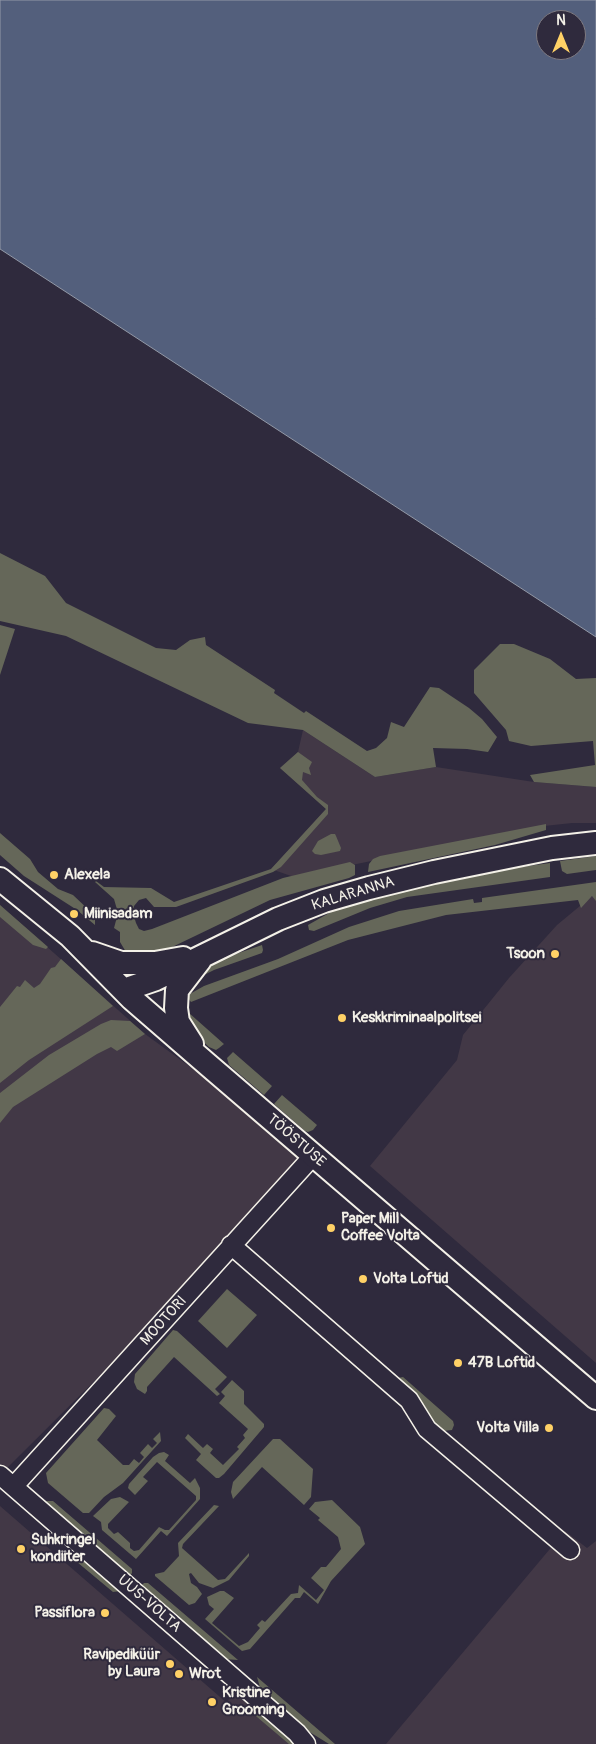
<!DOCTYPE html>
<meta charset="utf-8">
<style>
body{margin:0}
#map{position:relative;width:596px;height:1744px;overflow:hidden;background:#2f2a3d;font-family:Pangolin,sans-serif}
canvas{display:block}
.north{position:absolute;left:536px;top:10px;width:50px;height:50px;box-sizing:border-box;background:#2f2a3d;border:1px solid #7e7a81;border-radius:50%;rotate:0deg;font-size:14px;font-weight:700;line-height:20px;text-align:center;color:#f4f1e8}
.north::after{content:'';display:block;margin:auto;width:18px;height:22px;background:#ffd166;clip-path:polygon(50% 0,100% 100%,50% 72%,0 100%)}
</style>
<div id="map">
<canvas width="596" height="1744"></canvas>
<div class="north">N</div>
</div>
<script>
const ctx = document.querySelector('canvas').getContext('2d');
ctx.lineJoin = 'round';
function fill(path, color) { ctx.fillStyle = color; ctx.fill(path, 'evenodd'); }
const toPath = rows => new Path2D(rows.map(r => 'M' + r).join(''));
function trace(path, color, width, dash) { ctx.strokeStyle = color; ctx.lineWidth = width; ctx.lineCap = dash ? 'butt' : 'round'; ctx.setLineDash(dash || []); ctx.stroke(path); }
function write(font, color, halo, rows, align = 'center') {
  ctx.font = font + ' Pangolin,sans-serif'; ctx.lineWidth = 4; ctx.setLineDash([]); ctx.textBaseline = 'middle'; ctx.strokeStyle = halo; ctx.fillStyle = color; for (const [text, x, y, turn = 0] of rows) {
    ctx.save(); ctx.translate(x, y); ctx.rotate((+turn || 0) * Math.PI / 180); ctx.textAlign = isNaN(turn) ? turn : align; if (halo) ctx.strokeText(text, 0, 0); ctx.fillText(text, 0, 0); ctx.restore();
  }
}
const built = toPath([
 [303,730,375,777,436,767,534,782,596,787,596,823,572,823,535,827,294,877,271,869,326,809,280,768,298,752],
 [592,896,596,896,596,1363,370,1166,457,1060,463,1035,509,978,557,925],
 [0,905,145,1034,313,1156,231,1245,0,1475],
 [0,1506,227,1703,237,1681,310,1744,0,1744],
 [565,1531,587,1548,596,1541,596,1744,386,1744]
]);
const green = toPath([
 [0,553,45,576,66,603,156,648,176,650,190,640,205,637,206,645,275,690,274,693,304,713,306,711,367,751,376,748,387,738,391,722,404,727,430,687,439,688,469,708,482,719,497,737,488,752,467,749,433,748,436,767,375,777,303,730,248,723,66,636,0,621],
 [0,625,15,629,0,675],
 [500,644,514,644,550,659,576,679,596,678,596,787,534,782,530,775,595,765,593,741,531,746,509,741,506,730,474,693,474,670],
 [298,752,312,762,309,768,311,775,303,772,302,780,317,797,328,805,328,814,281,867,273,872,176,907,154,907,146,898,139,900,134,906,133,913,136,923,139,929,144,931,152,929,283,878,350,862,355,865,355,875,349,878,270,900,168,949,149,953,126,952,120,942,120,932,114,928,118,913,114,899,95,882,96,881,104,887,151,888,174,902,271,869,326,809,280,768],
 [546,824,546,830,495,845,368,872,369,864,373,859,380,856],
 [0,833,30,859,38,872,58,889,73,895,91,912,95,918,95,925,77,910,24,876,0,855],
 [331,834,335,834,336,836,341,848,340,851,321,855,315,854,312,851,318,841],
 [596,856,596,870,567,874,562,871,560,861],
 [550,863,550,877,407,897,370,908,314,931,309,930,308,925,338,908,399,890,506,869],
 [596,882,596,901,592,896,581,908,578,900,446,915,348,940,191,1002,188,998,188,995,204,986,278,959,349,927,399,911,473,899,474,903,482,902,482,898],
 [0,905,48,947,46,949,33,945,0,917],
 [262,945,263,950,262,953,214,970,190,982,201,970,221,959],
 [61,959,113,1006,29,1060,0,1083,0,1007,17,986,20,987,25,980,34,988,40,984,51,968,55,967],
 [180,1005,224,1044,219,1048,216,1050,209,1047,194,1033],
 [111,1020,130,1021,145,1034,117,1051,111,1047,97,1054,13,1107,0,1123,0,1093,49,1055,101,1024],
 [233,1052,272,1086,264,1095,229,1065,227,1058],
 [282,1095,317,1125,313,1130,308,1132,305,1131,274,1104],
 [227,1289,257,1315,227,1348,198,1321],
 [173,1330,177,1331,227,1377,215,1389,220,1394,217,1396,174,1357,147,1387,147,1391,145,1394,137,1389,134,1382,135,1374],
 [403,1377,453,1421,454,1425,452,1430,443,1431,432,1421,397,1380,398,1378],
 [232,1380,244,1391,244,1404,264,1424,264,1427,224,1474,219,1478,216,1478,196,1460,201,1454,185,1438,188,1434,203,1448,207,1444,213,1449,210,1453,223,1465,239,1449,237,1447,245,1438,243,1435,248,1429,219,1403,225,1396,221,1392],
 [104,1408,109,1409,116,1416,97,1440,123,1465,129,1465,134,1459,139,1463,144,1457,140,1453,148,1444,152,1448,157,1443,153,1439,160,1432,161,1441,123,1483,104,1497,89,1513,83,1513,48,1483,46,1473],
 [273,1439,280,1439,313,1469,311,1497,304,1505,262,1467,233,1499,231,1492,233,1482],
 [164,1452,169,1455,165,1461,190,1483,195,1478,200,1488,200,1499,167,1536,161,1531,136,1559,102,1530,101,1522,93,1516,111,1499,120,1497,129,1502,108,1524,108,1528,114,1534,118,1532,130,1543,130,1548,134,1551,139,1550,159,1527,165,1530,169,1530,196,1500,196,1496,157,1462,143,1477,148,1481,135,1495,128,1488,129,1484,153,1457,159,1453],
 [332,1500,360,1527,365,1544,331,1581,318,1604,304,1592,300,1598,295,1598,250,1649,242,1651,205,1619,214,1609,209,1605,207,1597,220,1591,224,1591,234,1598,212,1623,239,1646,248,1642,260,1628,257,1625,262,1620,265,1622,291,1594,298,1593,299,1585,316,1600,324,1590,311,1578,321,1567,326,1567,341,1549,338,1537,318,1520,320,1518,309,1509,315,1502],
 [47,1501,53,1501,132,1569,132,1573,129,1577,44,1504],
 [214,1505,219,1506,183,1544,182,1548,218,1580,225,1579,249,1553,249,1556,229,1580,213,1588,199,1583,191,1573,189,1574,191,1583,197,1587,202,1594,195,1603,189,1605,155,1576,155,1574,164,1572,179,1556,178,1543],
 [86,1559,121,1591,113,1592,77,1562],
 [144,1583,148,1583,238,1660,224,1659,141,1586],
 [257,1677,335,1744,329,1744,308,1731,261,1691],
 [252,1703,299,1744,289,1744,244,1706]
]);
const water = toPath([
 [0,0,596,0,596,637,0,249,0,0],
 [546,20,576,20,576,50,546,50,546,20]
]);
const minor = toPath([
 [231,1245,409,1400,427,1429,570,1550],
 [0,1475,297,1733,306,1744],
 [14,1486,313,1156]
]);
const tertiary = toPath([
 [0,879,70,936,132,999,207,1064,596,1398],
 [92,953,121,963,155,963,183,958],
 [124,990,156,979,278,919,324,901,369,888,434,872,552,848,596,843],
 [192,1044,178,1022,176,1008,177,990,200,960]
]);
const markers = [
 [54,875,5,"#ffd166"],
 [74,914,5,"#ffd166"],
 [555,954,5,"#ffd166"],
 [342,1018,5,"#ffd166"],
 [331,1228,5,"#ffd166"],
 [363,1279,5,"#ffd166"],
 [458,1363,5,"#ffd166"],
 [549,1428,5,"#ffd166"],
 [21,1549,5,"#ffd166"],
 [105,1613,5,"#ffd166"],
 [170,1664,5,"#ffd166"],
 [179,1674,5,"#ffd166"],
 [212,1702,5,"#ffd166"]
];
const poiNames = [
 ["Alexela",64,875],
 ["Miinisadam",84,914],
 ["Tsoon",545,954,"right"],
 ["Keskkriminaalpolitsei",352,1018],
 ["Paper Mill",341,1219],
 ["Coffee Volta",341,1236],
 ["Volta Loftid",373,1279],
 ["47B Loftid",468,1363],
 ["Volta Villa",539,1428,"right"],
 ["Suhkringel",31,1540],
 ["kondiiter",31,1557],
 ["Passiflora",95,1613,"right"],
 ["Ravipediküür",160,1655,"right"],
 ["by Laura",160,1672,"right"],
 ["Wrot",189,1674],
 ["Kristine",222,1693],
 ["Grooming",222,1710]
];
const streetNames = [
 ["KALARANNA",353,894,-17],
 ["TÖÖSTUSE",296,1141,41],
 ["MOOTORI",164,1321,-48],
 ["UUS-VOLTA",149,1604,41]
];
fill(built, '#423846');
fill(green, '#656759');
fill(water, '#535f7c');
trace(water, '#9399a7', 1);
trace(minor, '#f4f1e8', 21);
trace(tertiary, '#f4f1e8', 26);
trace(minor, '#2f2a3d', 18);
trace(tertiary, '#2f2a3d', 22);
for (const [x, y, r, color] of markers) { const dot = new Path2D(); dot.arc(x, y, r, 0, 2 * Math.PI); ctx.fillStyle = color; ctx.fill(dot); trace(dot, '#2f2a3d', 2); }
write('bold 15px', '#f4f1e8', '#2f2a3d', poiNames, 'left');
write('15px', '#f4f1e8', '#2f2a3d', streetNames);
</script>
